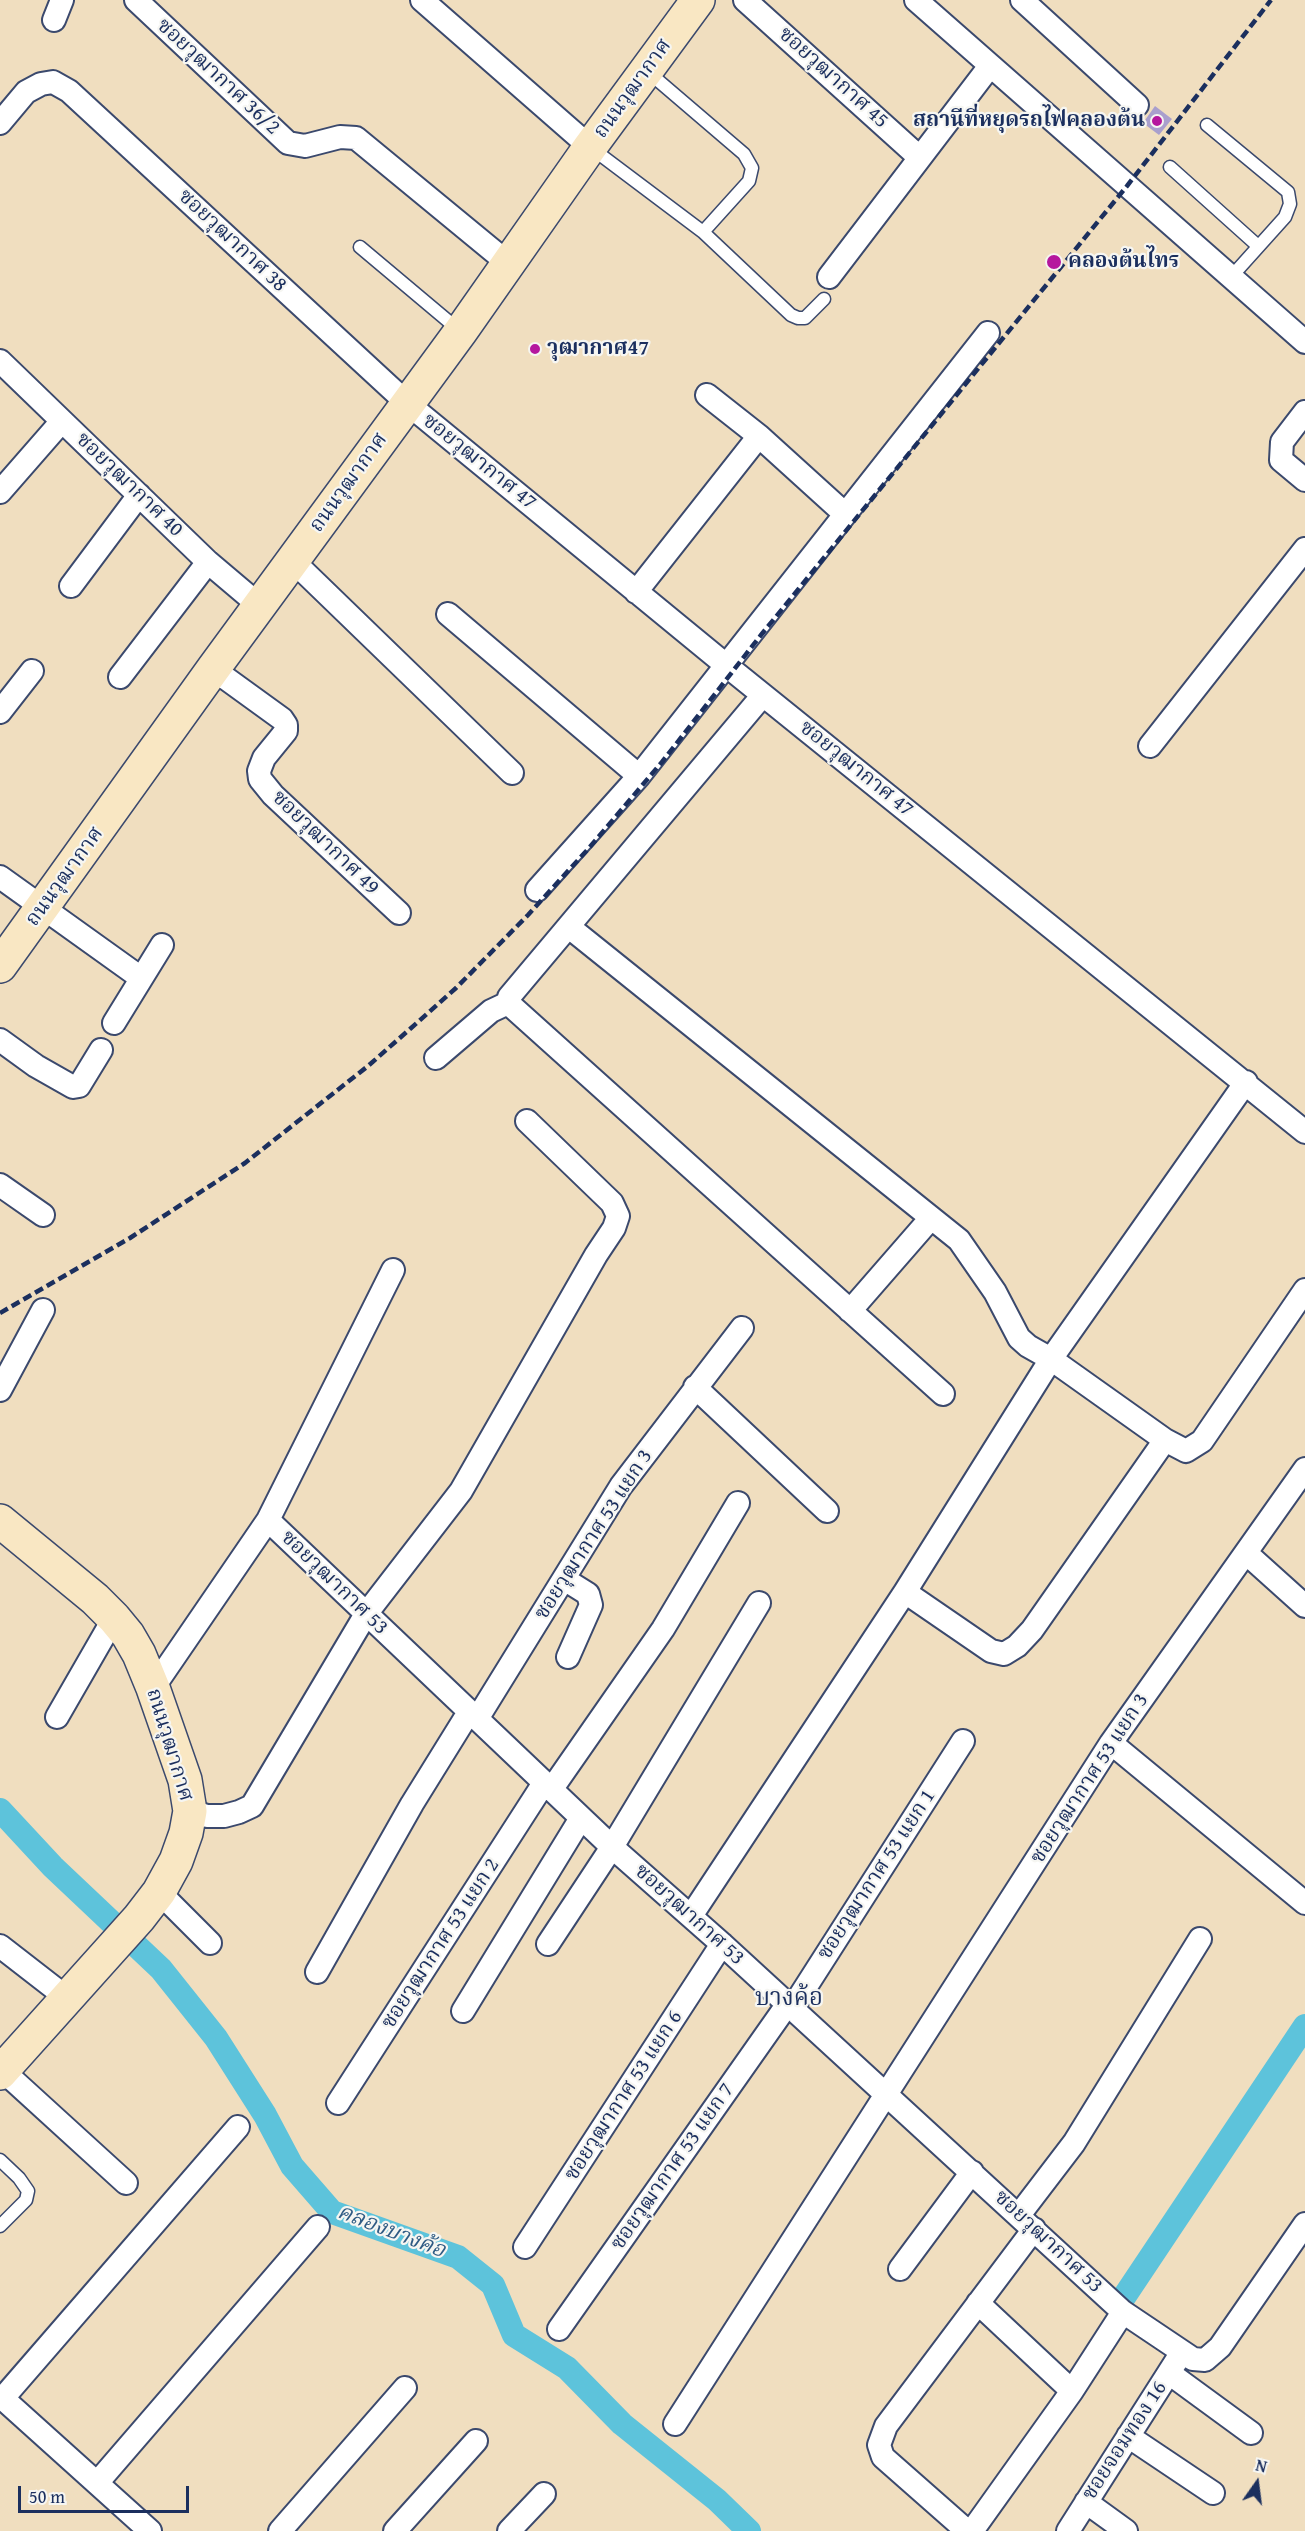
<!DOCTYPE html>
<meta charset="utf-8">
<style>
body{margin:0}
#map{position:relative;width:1305px;height:2531px;overflow:hidden;background:#f0debf;font-family:"Gentium Book Plus",serif}
canvas{display:block}
.north{position:absolute;left:1227px;top:2453px;width:60px;height:60px;-webkit-text-stroke:4px #f6f6f2;paint-order:stroke;rotate:14deg;font-size:16px;font-weight:700;line-height:24px;text-align:center;color:#1b2f5e}
.north::after{content:'';display:block;margin:auto;width:21px;height:27px;background:#1b2f5e;clip-path:polygon(50% 0,100% 100%,50% 72%,0 100%)}
.scale{position:absolute;left:18px;top:2486px;width:171px;height:27px;box-sizing:border-box;border:3px solid #1b2f5e;border-top:0;padding-left:8px;font-size:18px;line-height:21px;white-space:nowrap;color:#1b2f5e;-webkit-text-stroke:4px #f6f6f2;paint-order:stroke}
</style>
<div id="map">
<canvas width="1305" height="2531"></canvas>
<div class="north">N</div>
<div class="scale">50 m</div>
</div>
<script>
const ctx = document.querySelector('canvas').getContext('2d');
ctx.lineJoin = 'round';
const toPath = rows => new Path2D(rows.map(r => 'M' + r).join(''));
function trace(path, color, width, dash) { ctx.strokeStyle = color; ctx.lineWidth = width; ctx.lineCap = dash ? 'butt' : 'round'; ctx.setLineDash(dash || []); ctx.stroke(path); }
function fill(path, color) { ctx.fillStyle = color; ctx.fill(path, 'evenodd'); }
function write(font, color, halo, rows, align = 'center') {
  ctx.font = font + ' "Gentium Book Plus","Noto Serif Thai",serif'; ctx.lineWidth = 4.5; ctx.setLineDash([]); ctx.textBaseline = 'middle'; ctx.strokeStyle = halo; ctx.fillStyle = color; for (const [text, x, y, turn = 0] of rows) {
    ctx.save(); ctx.translate(x, y); ctx.rotate((+turn || 0) * Math.PI / 180); ctx.textAlign = isNaN(turn) ? turn : align; if (halo) ctx.strokeText(text, 0, 0); ctx.fillText(text, 0, 0); ctx.restore();
  }
}
const canal = toPath([
 [0,1810,53,1867,161,1969,216,2038,265,2115,292,2166,332,2212,458,2257,493,2285,514,2335,567,2368,622,2424,717,2500,749,2531],
 [1124,2297,1305,2026]
]);
const building = toPath([
 [1155,106,1172,119,1159,135,1143,123]
]);
const service = toPath([
 [1207,125,1288,192,1290,204,1285,217,1232,276],
 [590,147,703,232,749,181,752,168,744,154,647,71],
 [1170,167,1258,246],
 [703,232,791,315,798,318,805,318,824,299],
 [360,247,460,331],
 [0,2160,19,2178,28,2191,26,2200,0,2226]
]);
const minor = toPath([
 [136,0,288,143,305,146,340,137,356,138,509,264],
 [422,0,590,147],
 [745,0,919,157],
 [916,0,1305,342],
 [1022,0,1137,105],
 [54,20,62,0],
 [0,123,26,92,41,84,53,82,69,91,408,404,732,670,1305,1132],
 [829,277,990,66],
 [0,361,208,562,260,606],
 [707,395,759,436,845,514],
 [1305,412,1282,442,1281,460,1305,480],
 [0,492,62,421],
 [293,561,512,773],
 [71,586,139,495],
 [636,592,759,436],
 [448,614,639,776],
 [213,669,282,719,286,725,286,731,264,758,259,771,260,779,273,795,399,913],
 [120,677,208,562],
 [0,712,32,671],
 [1150,746,1305,549],
 [0,877,141,978],
 [537,890,639,776,988,333],
 [569,927,959,1240,995,1292,1019,1338,1028,1346,1051,1359,1165,1440,1186,1451,1202,1441,1305,1290],
 [508,1003,943,1394],
 [114,1023,162,945],
 [0,1040,36,1066,73,1087,79,1086,101,1050],
 [436,1058,491,1011,508,1003,509,997,763,695],
 [0,1185,43,1215],
 [850,1311,931,1218],
 [695,1387,827,1511],
 [0,1390,43,1310],
 [268,1520,612,1847,722,1944,1123,2312,1193,2359,1205,2360,1220,2347,1305,2224],
 [1246,1553,1305,1606],
 [564,1579,588,1594,591,1605,568,1657],
 [905,1592,991,1651,1004,1654,1017,1646,1032,1630,1165,1440],
 [153,1688,268,1520,393,1270],
 [57,1717,114,1618],
 [477,1719,621,1486,742,1328],
 [1111,1743,1305,1903],
 [551,1790,663,1629,738,1503],
 [190,1811,207,1816,224,1816,239,1812,252,1806,366,1614,461,1491,596,1255,614,1228,618,1216,612,1203,527,1121],
 [159,1892,210,1943],
 [691,1916,905,1592,1051,1359,1246,1082],
 [548,1944,612,1847,759,1603],
 [0,1946,67,1998],
 [317,1972,412,1804,469,1712],
 [791,2010,963,1741],
 [463,2011,581,1818],
 [2,2070,126,2183],
 [338,2103,544,1783],
 [1019,2215,1074,2143,1200,1939],
 [525,2247,722,1944],
 [900,2269,972,2172],
 [978,2303,1072,2391],
 [559,2329,787,2005],
 [1169,2373,1251,2433],
 [0,2396,150,2531],
 [3,2398,238,2127],
 [675,2424,1111,1743,1305,1469],
 [1128,2436,1213,2493],
 [97,2483,318,2227],
 [1086,2502,1126,2531],
 [280,2531,405,2388],
 [395,2531,476,2441],
 [509,2531,544,2494],
 [967,2531,883,2457,879,2445,886,2426,1034,2229],
 [972,2531,1072,2391,1123,2312],
 [1068,2531,1182,2352]
]);
const secondary = toPath([
 [0,966,213,669,461,331,590,147,698,0],
 [0,1521,95,1599,114,1618,128,1635,139,1654,153,1688,185,1780,190,1811,186,1833,176,1861,159,1892,139,1918,0,2073]
]);
const rail = toPath([
 [0,1313,130,1238,245,1163,368,1066,410,1029,456,988,528,915,589,848,662,762,761,635,1127,186,1271,0]
]);
const markers = [
 [1157,121,6,"#b5179e"],
 [1054,262,8,"#b5179e"],
 [535,349,6,"#b5179e"]
];
const streetNames = [
 ["ซอยวุฒากาศ 36/2",218,77,43],
 ["ซอยวุฒากาศ 45",833,78,42],
 ["ถนนวุฒากาศ",633,89,-54],
 ["ซอยวุฒากาศ 38",232,241,43],
 ["ซอยวุฒากาศ 47",479,462,39],
 ["ถนนวุฒากาศ",349,483,-54],
 ["ซอยวุฒากาศ 40",129,485,44],
 ["ซอยวุฒากาศ 47",856,769,39],
 ["ซอยวุฒากาศ 49",325,843,44],
 ["ถนนวุฒากาศ",65,877,-54],
 ["ซอยวุฒากาศ 53 แยก 3",594,1535,-57],
 ["ซอยวุฒากาศ 53",334,1583,44],
 ["ถนนวุฒากาศ",169,1745,73],
 ["ซอยวุฒากาศ 53 แยก 3",1090,1779,-57],
 ["ซอยวุฒากาศ 53 แยก 1",877,1875,-57],
 ["ซอยวุฒากาศ 53",689,1915,42],
 ["ซอยวุฒากาศ 53 แยก 2",441,1944,-57],
 ["ซอยวุฒากาศ 53 แยก 6",624,2096,-57],
 ["ซอยวุฒากาศ 53 แยก 7",673,2167,-55],
 ["ซอยวุฒากาศ 53",1048,2242,43],
 ["ซอยจอมทอง 16",1125,2441,-57]
];
const poiNames = [
 ["สถานีที่หยุดรถไฟคลองต้น",1145,121,"right"],
 ["คลองต้นไทร",1068,262],
 ["วุฒากาศ47",547,349]
];
const waterNames = [
 ["คลองบางค้อ",391,2232,21]
];
const quarterNames = [
 ["บางค้อ",789,1999]
];
trace(canal, '#5dc3db', 24);
fill(building, '#a99fcd');
trace(service, '#3b496d', 15);
trace(minor, '#3b496d', 26);
trace(secondary, '#3b496d', 36);
trace(service, '#fff', 12);
trace(minor, '#fff', 22);
trace(secondary, '#f9e7c3', 33);
trace(rail, '#1b2f5e', 4.5, [9, 4.5]);
for (const [x, y, r, color] of markers) { const dot = new Path2D(); dot.arc(x, y, r, 0, 2 * Math.PI); ctx.fillStyle = color; ctx.fill(dot); trace(dot, '#f6f6f2', 2); }
write('21px', '#1b2f5e', '#f6f6f2', streetNames);
write('bold 21px', '#1b2f5e', '#f6f6f2', poiNames, 'left');
write('italic 22px', '#2f5b84', '#f6f6f2', waterNames);
write('24px', '#1b2f5e', '#f6f6f2', quarterNames);
</script>
